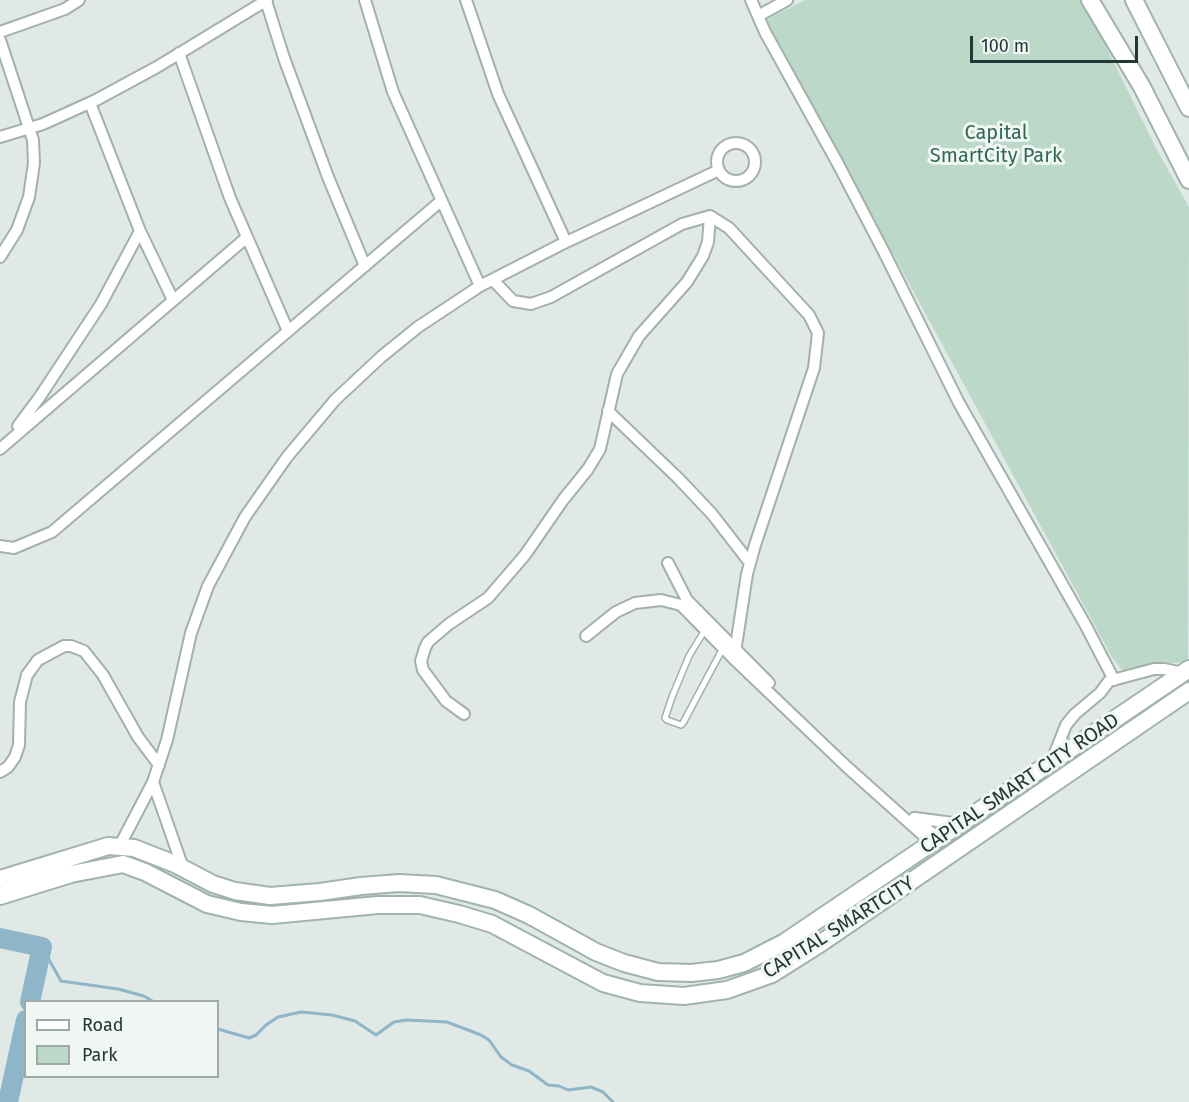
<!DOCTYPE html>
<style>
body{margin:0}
#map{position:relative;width:1189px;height:1102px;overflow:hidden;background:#e0e9e6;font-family:"Fira Sans",sans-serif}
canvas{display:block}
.legend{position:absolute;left:24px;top:1000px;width:195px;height:78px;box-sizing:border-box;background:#f0f6f4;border:2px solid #9eaaa8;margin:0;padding:8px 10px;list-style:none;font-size:18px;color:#233735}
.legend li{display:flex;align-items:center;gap:12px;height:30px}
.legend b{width:30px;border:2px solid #9eaaa8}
.scale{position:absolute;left:970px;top:36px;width:168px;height:27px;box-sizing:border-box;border:3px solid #233735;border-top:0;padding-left:8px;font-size:18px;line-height:21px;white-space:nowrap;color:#233735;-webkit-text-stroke:4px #f0f6f4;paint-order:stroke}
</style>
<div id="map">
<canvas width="1189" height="1102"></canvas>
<ul class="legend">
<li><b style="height:8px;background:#fff"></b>Road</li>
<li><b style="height:16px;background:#bbd8c8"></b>Park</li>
</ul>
<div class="scale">100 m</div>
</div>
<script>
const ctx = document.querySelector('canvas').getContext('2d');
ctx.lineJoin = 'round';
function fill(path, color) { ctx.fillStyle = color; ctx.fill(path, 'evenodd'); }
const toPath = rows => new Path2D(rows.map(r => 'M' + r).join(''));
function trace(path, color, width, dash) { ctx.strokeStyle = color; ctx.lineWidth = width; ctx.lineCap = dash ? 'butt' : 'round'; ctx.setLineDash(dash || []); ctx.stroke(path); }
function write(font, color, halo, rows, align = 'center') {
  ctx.font = font + ' "Fira Sans",sans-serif'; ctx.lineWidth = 6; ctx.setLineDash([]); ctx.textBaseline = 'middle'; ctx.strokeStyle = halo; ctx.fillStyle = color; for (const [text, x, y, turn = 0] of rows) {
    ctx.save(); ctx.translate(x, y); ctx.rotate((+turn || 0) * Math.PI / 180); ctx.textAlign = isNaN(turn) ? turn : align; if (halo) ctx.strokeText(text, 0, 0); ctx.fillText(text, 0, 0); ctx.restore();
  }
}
const green = toPath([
 [805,0,1083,0,1157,150,1189,207,1188,661,1123,671,1113,659,766,20]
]);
const stream = toPath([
 [42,947,61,981,118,989,144,996,154,1002],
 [218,1029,249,1038,256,1035,266,1025,278,1017,301,1012,332,1015,355,1021,376,1035,394,1022,406,1020,447,1022,481,1035,489,1040,501,1057,512,1065,529,1071,548,1085,559,1086,568,1090,591,1087,603,1092,613,1102]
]);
const river = toPath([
 [0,938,42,947,30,1002],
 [8,1102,26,1020]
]);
const lane = toPath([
 [705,630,689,656,672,697,665,718,667,720,681,725,683,723,723,648]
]);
const street = toPath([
 [365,0,393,92,480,286],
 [466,0,498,94,566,242],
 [751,0,765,32,837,162,884,252,959,403,1086,626,1114,680],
 [266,1,284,58,328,177,365,266],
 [758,16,787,0],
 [0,32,65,9,79,0],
 [0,40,33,140,34,163,29,197,17,230,0,257],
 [179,53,230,198,288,331],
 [90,103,140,231,173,300],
 [0,137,43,124,96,100,157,67,267,0],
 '717 162a19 19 0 1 1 38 0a19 19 0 1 1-38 0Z',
 [493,280,513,301,531,304,551,297,682,224,710,216,729,228,809,315,818,333,814,368,755,545,747,574,734,659],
 [608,411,678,478,712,514,750,563],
 [18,426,39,398,101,304,140,231],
 [0,449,246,238],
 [0,546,14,548,52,532,441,201],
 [668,563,687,600,769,683],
 [586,636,616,612,635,603,661,600,681,605,737,662,847,767,932,843],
 [464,714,446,701,423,670,421,661,425,648,428,642,449,624,488,598,525,555,563,500,588,469,600,449,617,374,639,336,687,282,703,256,708,242,710,216],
 [1051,763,1066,725,1075,714,1100,693,1109,681,1154,669,1164,669,1183,673],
 [0,772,8,767,15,757,19,745,20,702,27,675,38,660,64,646,71,646,84,651,103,675,138,737,159,765],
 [153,782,183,868],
 [914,818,939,839],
 [915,818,961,824],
 [119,847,153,782,167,740,191,633,208,586,245,517,287,457,335,400,381,357,418,327,480,286,560,245,719,170]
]);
const secondary = toPath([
 [1090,0,1142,87,1189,180],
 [1134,0,1189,108],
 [0,879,108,846,134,848,175,864,213,884,235,891,270,896,320,892,361,886,399,883,436,885,495,900,529,915,596,952,624,963,658,972,691,973,718,970,744,963,785,942,1189,669],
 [0,896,71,874,123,864,145,872,207,904,241,912,272,915,378,905,420,905,459,914,492,924,603,983,640,993,684,996,727,990,772,974,821,943,1189,691]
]);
const parkNames = [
 ["Capital",996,133],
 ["SmartCity Park",996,156]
];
const streetNames = [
 ["CAPITAL SMART CITY ROAD",1020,784,-34],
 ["CAPITAL SMARTCITY",839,928,-32]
];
fill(green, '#bbd8c8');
trace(stream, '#8eb5c8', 3);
trace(river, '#8eb5c8', 20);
trace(lane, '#a4b0ad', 8);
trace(street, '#a4b0ad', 14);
trace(secondary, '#a1b3b0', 20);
trace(lane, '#fff', 5);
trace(street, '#fff', 10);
trace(secondary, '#fff', 16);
write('20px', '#326951', '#f0f6f4', parkNames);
write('20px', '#233735', '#f0f6f4', streetNames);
</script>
